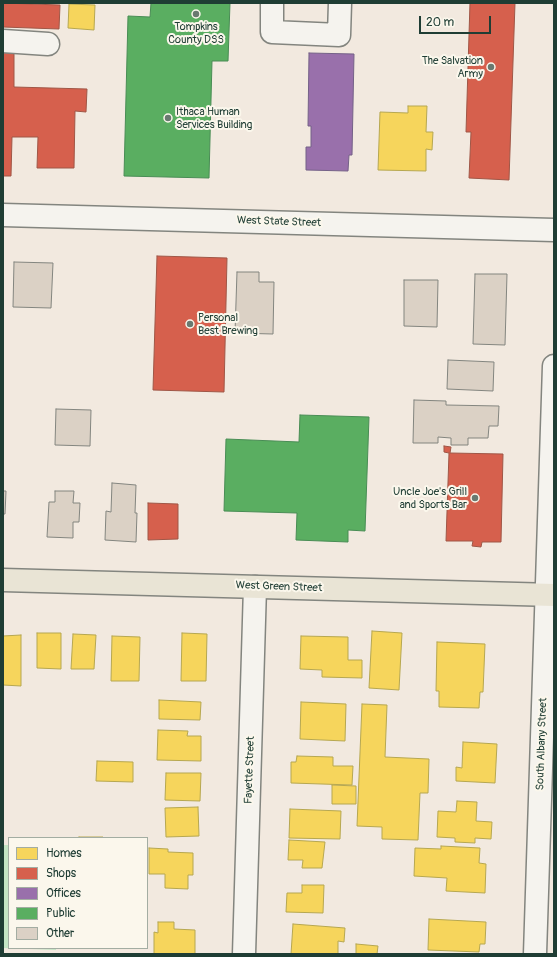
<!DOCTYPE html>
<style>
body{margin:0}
#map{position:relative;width:557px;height:957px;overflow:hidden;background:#f2e9df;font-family:Pangolin,sans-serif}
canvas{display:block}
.frame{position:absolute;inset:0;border:4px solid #1f3d34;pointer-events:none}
.legend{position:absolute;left:8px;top:837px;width:140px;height:112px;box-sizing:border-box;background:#fbf7ec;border:1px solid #a3ada2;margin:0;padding:5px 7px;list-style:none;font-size:12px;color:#1f3d34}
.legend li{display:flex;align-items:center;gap:8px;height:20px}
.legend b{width:20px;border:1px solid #a3ada2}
.scale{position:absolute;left:419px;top:16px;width:72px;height:18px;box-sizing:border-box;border:2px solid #1f3d34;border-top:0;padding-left:5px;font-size:12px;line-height:14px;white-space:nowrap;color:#1f3d34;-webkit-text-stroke:3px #fbf7ec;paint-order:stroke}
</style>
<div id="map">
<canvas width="557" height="957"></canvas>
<div class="frame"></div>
<ul class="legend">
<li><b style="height:11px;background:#f6d55c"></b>Homes</li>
<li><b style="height:11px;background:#d6604d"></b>Shops</li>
<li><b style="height:11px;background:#9970ab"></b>Offices</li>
<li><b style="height:11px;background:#5aae61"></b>Public</li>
<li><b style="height:11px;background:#dbd1c5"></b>Other</li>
</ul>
<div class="scale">20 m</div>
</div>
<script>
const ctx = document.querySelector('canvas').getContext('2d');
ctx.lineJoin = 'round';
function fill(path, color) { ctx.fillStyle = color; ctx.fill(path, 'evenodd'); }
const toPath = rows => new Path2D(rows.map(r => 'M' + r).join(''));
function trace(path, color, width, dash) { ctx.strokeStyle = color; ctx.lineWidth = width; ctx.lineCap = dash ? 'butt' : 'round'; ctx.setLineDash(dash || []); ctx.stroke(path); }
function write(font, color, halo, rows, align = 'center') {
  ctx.font = font + ' Pangolin,sans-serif'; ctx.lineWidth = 4; ctx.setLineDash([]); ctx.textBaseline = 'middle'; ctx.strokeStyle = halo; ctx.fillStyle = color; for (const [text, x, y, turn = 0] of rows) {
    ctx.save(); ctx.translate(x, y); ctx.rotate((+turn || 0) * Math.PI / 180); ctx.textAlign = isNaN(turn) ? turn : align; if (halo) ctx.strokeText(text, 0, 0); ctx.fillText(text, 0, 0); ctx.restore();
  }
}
const green = toPath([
 [3,845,9,845,9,948,56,948,56,950,3,948]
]);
const homes = toPath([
 [69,4,95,5,94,30,68,28,69,4],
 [408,106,427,106,426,132,433,132,432,150,426,149,426,171,378,170,380,112,408,113,408,106],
 [372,631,402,633,399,690,369,688,372,631],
 [37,633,61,633,61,669,37,668,37,633],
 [182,633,207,634,206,681,181,681,182,633],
 [73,634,96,635,94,669,71,669,73,634],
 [21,635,21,686,3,685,3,636,21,635],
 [112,636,140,637,139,681,111,681,112,636],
 [301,636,348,637,348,660,362,660,362,678,322,677,322,670,300,669,301,636],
 [437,642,485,644,483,692,480,692,479,708,439,707,439,691,436,691,437,642],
 [159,700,201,702,200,720,159,719,159,700],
 [301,702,346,704,345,741,300,739,301,702],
 [362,704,387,705,385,757,429,759,428,793,420,793,418,840,382,839,382,827,357,826,362,704],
 [158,730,188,731,187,736,201,736,201,761,157,760,158,730],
 [463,742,497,744,495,783,456,781,456,767,462,768,463,742],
 [297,756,333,757,333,766,353,766,352,785,291,783,291,762,296,762,297,756],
 [97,761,133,762,133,782,96,781,97,761],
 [166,773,201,773,200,801,165,800,166,773],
 [332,785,356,786,356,804,332,804,332,785],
 [457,801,477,802,476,821,492,822,491,839,475,838,475,843,455,842,455,838,437,837,438,811,456,812,457,801],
 [198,807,199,836,166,837,165,808,198,807],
 [290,809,341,811,340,839,289,838,290,809],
 [79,837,103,837,103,838,79,838,79,837],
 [289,840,325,842,322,868,302,868,303,860,288,860,289,840],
 [441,846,480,848,479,863,486,864,485,893,446,891,447,878,414,876,415,848,441,849,441,846],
 [149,848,168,849,168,852,193,853,193,875,188,875,188,889,165,888,165,874,149,874,149,848],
 [302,885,324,885,323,913,286,912,287,893,302,893,302,885],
 [429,919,486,922,485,944,480,944,479,952,428,950,429,919],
 [158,922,174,922,174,929,195,930,195,954,154,954,154,932,158,933,158,922],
 [293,924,345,928,344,942,338,941,338,954,291,954,293,924],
 [356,944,378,946,377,954,356,954,356,944]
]);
const shops = toPath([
 [3,3,60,5,59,29,3,27,3,3],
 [470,3,515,3,509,180,469,178,471,132,466,132,470,3],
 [3,50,14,50,14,87,87,89,86,112,75,111,74,168,37,168,38,137,12,137,11,176,3,176,3,50],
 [157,256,227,258,224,392,153,390,157,256],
 [444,446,451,447,450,453,503,454,501,542,482,542,481,547,472,546,473,541,446,541,449,453,444,452,444,446],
 [148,503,178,504,178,539,148,540,148,503]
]);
const offices = toPath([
 [309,53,354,54,352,155,349,155,348,171,306,170,306,147,311,147,311,126,308,126,309,53]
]);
const public = toPath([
 [151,3,230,3,228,61,212,61,209,178,124,176,128,16,150,17,151,3],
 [300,415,369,417,365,531,348,530,348,542,296,540,297,513,224,511,226,439,299,442,300,415]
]);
const building = toPath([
 [14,262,53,263,51,308,13,307,14,262],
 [237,272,259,272,259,282,274,282,273,334,235,333,237,272],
 [475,274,507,274,505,345,473,344,475,274],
 [404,280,438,280,437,327,404,326,404,280],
 [448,360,494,362,493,391,447,389,448,360],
 [414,400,446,401,446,405,499,406,498,426,489,426,488,438,468,438,468,445,451,445,451,438,438,437,438,443,413,443,414,400],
 [56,409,91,410,90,446,55,445,56,409],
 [112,483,136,485,135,513,137,513,136,542,105,540,106,511,111,512,112,483],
 [3,491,6,491,5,514,3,514,3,491],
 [55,491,74,491,73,503,80,503,79,522,73,522,73,538,47,537,49,502,55,502,55,491]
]);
const minor = toPath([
 [272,3,272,32,339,35,340,3],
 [3,41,48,44],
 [3,215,554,230],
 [244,954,255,587],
 [535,954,554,366]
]);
const highway = toPath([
 [3,580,554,595]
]);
const markers = [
 [196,14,4,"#697970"],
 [491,67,4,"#697970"],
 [168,118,4,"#697970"],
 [190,324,4,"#697970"],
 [475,498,4,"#697970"]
];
const poiNames = [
 ["Tompkins",196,27,"center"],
 ["County DSS",196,40,"center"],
 ["The Salvation",483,61],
 ["Army",483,74],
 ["Ithaca Human",176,112,"left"],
 ["Services Building",176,125,"left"],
 ["Personal",198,318,"left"],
 ["Best Brewing",198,331,"left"],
 ["Uncle Joe's Grill",467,492],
 ["and Sports Bar",467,505]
];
const streetNames = [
 ["West State Street",279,222,2],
 ["West Green Street",279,587,2],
 ["South Albany Street",542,744,-88],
 ["Fayette Street",250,770,-88]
];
fill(green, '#c4e5c4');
fill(homes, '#f6d55c');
trace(homes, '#b6a750', 1);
fill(shops, '#d6604d');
trace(shops, '#9f5646', 1);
fill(offices, '#9970ab');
trace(offices, '#746187', 1);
fill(public, '#5aae61');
trace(public, '#488c54', 1);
fill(building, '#dbd1c5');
trace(building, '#83857f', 1);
trace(minor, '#83857f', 25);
trace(highway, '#83857f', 25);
trace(minor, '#f5f3ee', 22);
trace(highway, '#e9e4d5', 22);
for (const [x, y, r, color] of markers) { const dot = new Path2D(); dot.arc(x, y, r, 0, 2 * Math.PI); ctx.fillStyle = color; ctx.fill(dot); trace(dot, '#fbf7ec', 1.5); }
write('11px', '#1f3d34', '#fbf7ec', poiNames, 'right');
write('11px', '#1f3d34', '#fbf7ec', streetNames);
</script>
